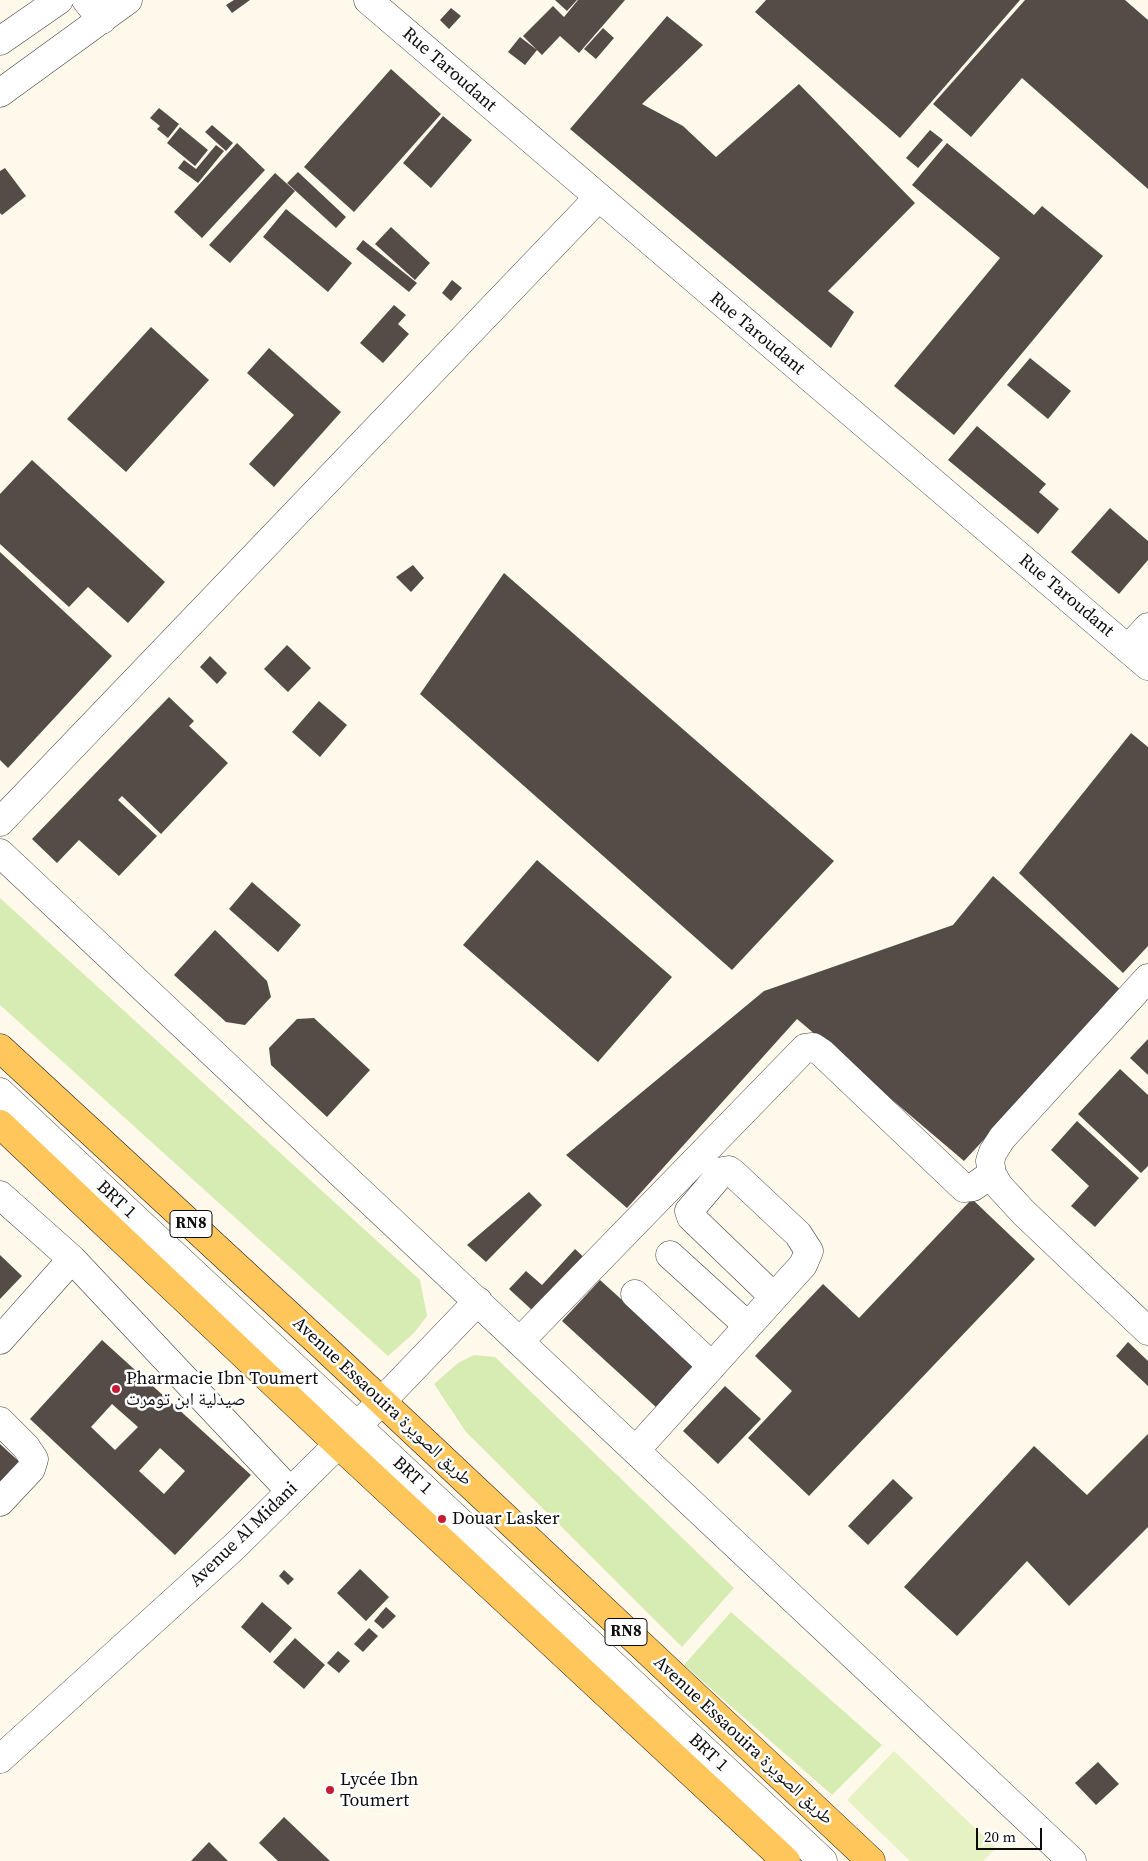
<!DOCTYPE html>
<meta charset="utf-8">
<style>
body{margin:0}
#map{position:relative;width:1148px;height:1861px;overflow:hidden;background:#fff9eb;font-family:"Source Serif 4",serif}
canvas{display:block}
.scale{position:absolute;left:976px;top:1828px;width:66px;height:22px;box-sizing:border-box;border:2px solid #0c0c0c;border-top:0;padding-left:6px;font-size:15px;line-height:18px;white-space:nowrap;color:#0c0c0c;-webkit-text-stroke:4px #fff;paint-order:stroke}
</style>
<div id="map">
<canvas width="1148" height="1861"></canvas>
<div class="scale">20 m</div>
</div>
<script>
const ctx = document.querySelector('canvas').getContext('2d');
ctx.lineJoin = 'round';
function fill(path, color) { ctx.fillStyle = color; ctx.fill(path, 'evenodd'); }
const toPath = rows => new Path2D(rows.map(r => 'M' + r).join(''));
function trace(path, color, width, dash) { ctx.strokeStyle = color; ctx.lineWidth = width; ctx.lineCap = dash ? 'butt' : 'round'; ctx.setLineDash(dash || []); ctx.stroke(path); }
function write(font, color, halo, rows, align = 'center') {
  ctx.font = font + ' "Source Serif 4","Noto Naskh Arabic",serif'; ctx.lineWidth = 5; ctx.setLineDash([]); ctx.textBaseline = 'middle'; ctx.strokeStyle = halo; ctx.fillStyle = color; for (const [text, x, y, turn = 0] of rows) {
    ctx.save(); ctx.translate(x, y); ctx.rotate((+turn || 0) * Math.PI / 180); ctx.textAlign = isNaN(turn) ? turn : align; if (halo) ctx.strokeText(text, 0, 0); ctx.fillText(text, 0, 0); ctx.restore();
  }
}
const green = toPath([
 [0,898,420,1280,427,1316,414,1333,388,1356,0,1005],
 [474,1355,495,1357,734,1588,682,1647,466,1432,434,1384,458,1363],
 [731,1612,882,1745,832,1795,684,1665]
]);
const pitch = toPath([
 [894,1751,996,1848,983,1861,910,1861,847,1800]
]);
const building = toPath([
 [234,0,250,0,232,13,226,5],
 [555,0,577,0,567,11],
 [578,0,625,0,579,53,560,36,542,55,537,50,525,65,508,52,520,37,537,50,523,36,553,6,564,17],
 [766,0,1020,0,900,138,755,12],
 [1025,0,1125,0,1148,20,1148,189,1022,78,971,137,933,104],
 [451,8,461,16,449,29,440,20],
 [667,16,703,45,642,104,683,126,716,157,799,84,915,203,828,291,854,312,831,348,570,129],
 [603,28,614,38,596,59,584,49],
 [391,69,441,114,354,212,304,167],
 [159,108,179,124,168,138,157,129,160,126,150,118],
 [443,116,472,140,431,188,403,163],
 [212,125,233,143,226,151,205,132],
 [180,127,208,150,195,166,167,143],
 [930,130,943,140,918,168,906,158],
 [237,143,265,170,202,238,174,212],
 [947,143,1034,215,1042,206,1103,256,954,435,894,386,1000,258,912,185],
 [216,145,224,151,198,183,178,168,184,160,196,169],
 [5,168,26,196,2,215,0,213,0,171],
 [298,172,346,217,336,228,287,183],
 [275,173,295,191,230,263,209,245],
 [286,209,352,263,328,292,263,237],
 [391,227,430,263,415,280,375,244],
 [363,240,417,283,409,292,356,249],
 [452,280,462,288,451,301,442,293],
 [394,305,406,315,398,324,409,334,383,363,360,343],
 [151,327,209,380,126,472,67,419],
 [269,348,341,412,274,487,249,464,294,415,247,373],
 [1030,358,1071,391,1048,419,1007,385],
 [977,426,1046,484,1039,492,1059,509,1038,534,948,460],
 [32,460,165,582,128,623,88,587,69,607,0,544,0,494],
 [1110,508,1148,541,1148,560,1119,594,1071,552],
 [0,552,112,656,8,768,0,760],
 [413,565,424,578,411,592,396,577],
 [504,573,834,861,732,970,420,694],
 [287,645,311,668,288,692,264,669],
 [210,656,227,673,217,684,200,667],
 [169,697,194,721,189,726,228,763,161,834,122,796,118,800,157,836,119,876,79,840,57,863,32,839],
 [319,701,347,725,320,757,292,732],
 [1131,733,1148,747,1148,946,1123,973,1019,873],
 [537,860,672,977,598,1062,463,945],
 [993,876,1122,991,964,1161,797,1019,627,1208,566,1155,764,991,953,925],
 [252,882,301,925,278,952,229,909],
 [215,930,267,981,271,997,245,1025,226,1022,174,975],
 [314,1018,370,1070,327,1117,271,1065,269,1048,297,1019],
 [1148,1039,1148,1075,1130,1058],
 [1120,1069,1148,1095,1148,1166,1141,1173,1078,1114],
 [1077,1121,1139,1178,1095,1227,1071,1206,1089,1186,1051,1150],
 [529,1192,542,1205,486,1262,467,1245],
 [972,1199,1035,1259,809,1496,748,1438,792,1391,755,1356,823,1284,859,1318],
 [575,1249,589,1262,555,1298,548,1292,532,1310,509,1289,526,1271,542,1285],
 [0,1255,22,1276,0,1299],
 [600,1280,695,1366,657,1408,562,1321],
 [102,1340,251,1475,175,1555,30,1419],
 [112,1404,138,1427,115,1450,91,1427],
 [160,1448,185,1471,164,1494,139,1471],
 [1128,1342,1148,1361,1148,1386,1116,1356],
 [725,1386,761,1419,718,1464,683,1431],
 [1148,1434,1148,1527,1069,1606,1027,1561,957,1636,904,1587,1034,1446,1087,1495],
 [0,1444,25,1467,0,1494],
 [893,1479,913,1498,868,1545,848,1526],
 [360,1569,389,1597,366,1621,337,1593],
 [284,1570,294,1579,288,1585,279,1576],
 [262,1602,292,1628,270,1653,241,1627],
 [386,1607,396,1616,383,1629,374,1621],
 [369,1628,378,1636,363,1652,354,1644],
 [295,1638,325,1665,304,1689,273,1662],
 [338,1651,350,1661,339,1673,327,1663],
 [1098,1762,1119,1784,1096,1805,1075,1783],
 [284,1817,330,1861,278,1861,259,1843],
 [209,1842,228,1861,191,1861]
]);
const minor = toPath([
 [86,0,102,20],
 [368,0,1148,666],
 [0,41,59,0],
 [0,93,128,0],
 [1128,649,1148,627],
 [0,822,598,198],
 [0,853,1072,1861],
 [1148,978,1002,1138,993,1152,990,1161,992,1174,999,1186,1023,1212,1148,1331],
 [0,1092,823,1861],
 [0,1195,72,1259,290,1491],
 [670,1255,748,1326],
 [635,1294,712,1366],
 [0,1340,72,1259],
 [520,1341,805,1048,813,1047,822,1053,964,1188,973,1187,992,1174],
 [0,1421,26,1447,34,1459,31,1469,0,1502],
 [636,1450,803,1265,809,1251,798,1234,733,1173,729,1170,723,1171,689,1211,691,1217,774,1297],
 [0,1759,234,1547,382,1401,478,1301]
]);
const major = toPath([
 [0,1048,328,1351,871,1861],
 [0,1124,339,1445,786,1861]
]);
const markers = [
 [116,1389,5,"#c51b35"],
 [442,1519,5,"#c51b35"],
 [330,1790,5,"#c51b35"]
];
const shields = [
 [191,1224,42],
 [626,1632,42]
];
const shieldNames = [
 ["RN8",191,1224],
 ["RN8",626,1632]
];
const streetNames = [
 ["Rue Taroudant",449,70,41],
 ["Rue Taroudant",757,334,40],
 ["Rue Taroudant",1066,596,40],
 ["BRT 1",116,1200,43],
 ["Avenue Essaouira طريق الصويرة",382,1402,43],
 ["BRT 1",412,1476,43],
 ["Avenue Al Midani",244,1535,-44],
 ["Avenue Essaouira طريق الصويرة",743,1741,43],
 ["BRT 1",708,1753,43]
];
const poiNames = [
 ["Pharmacie Ibn Toumert",126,1379],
 ["صيدلية ابن تومرت",126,1400],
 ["Douar Lasker",452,1519],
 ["Lycée Ibn",340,1780],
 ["Toumert",340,1801]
];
fill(green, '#d6ecb2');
fill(pitch, '#e7f2c4');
fill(building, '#554b47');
trace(minor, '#3f3f3f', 29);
trace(major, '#1d1d1d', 29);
trace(minor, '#fff', 28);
trace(major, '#ffc65b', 28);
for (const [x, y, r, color] of markers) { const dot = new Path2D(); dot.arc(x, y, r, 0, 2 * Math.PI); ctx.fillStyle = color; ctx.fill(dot); trace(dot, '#fff', 2); }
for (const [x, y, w] of shields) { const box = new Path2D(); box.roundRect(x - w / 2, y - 13.5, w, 27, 4); ctx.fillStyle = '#fff'; ctx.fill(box); trace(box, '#0c0c0c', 1); }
write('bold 16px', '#0c0c0c', null, shieldNames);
write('18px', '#0c0c0c', '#fff', streetNames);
write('18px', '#0c0c0c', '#fff', poiNames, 'left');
</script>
